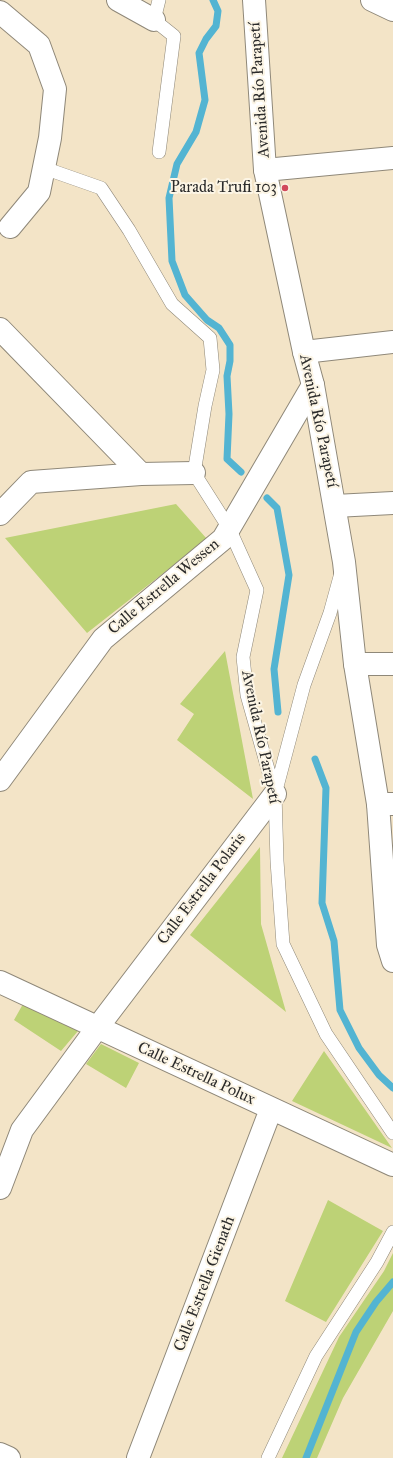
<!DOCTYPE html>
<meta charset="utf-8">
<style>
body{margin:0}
canvas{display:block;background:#f3e4c7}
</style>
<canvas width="393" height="1458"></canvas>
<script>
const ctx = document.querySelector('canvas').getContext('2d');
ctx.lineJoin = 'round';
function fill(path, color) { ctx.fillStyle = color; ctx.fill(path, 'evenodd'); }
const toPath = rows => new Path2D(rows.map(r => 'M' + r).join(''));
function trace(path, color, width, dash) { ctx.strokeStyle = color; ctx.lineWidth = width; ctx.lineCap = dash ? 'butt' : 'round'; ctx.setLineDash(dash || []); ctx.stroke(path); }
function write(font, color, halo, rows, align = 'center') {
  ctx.font = font + ' "IM FELL Great Primer",serif'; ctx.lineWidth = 4; ctx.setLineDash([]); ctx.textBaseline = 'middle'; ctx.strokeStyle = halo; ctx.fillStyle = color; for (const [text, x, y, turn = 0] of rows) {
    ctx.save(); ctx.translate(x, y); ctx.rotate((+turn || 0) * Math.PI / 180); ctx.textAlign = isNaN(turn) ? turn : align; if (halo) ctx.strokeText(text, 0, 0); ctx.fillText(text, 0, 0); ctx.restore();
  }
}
const green = toPath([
 [176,504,207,539,87,633,5,538],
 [225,651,253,799,177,740,194,714,180,704],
 [260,847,261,924,286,1012,190,935],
 [23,1004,78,1031,61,1051,14,1020],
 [101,1044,139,1063,126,1088,86,1064],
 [324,1051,392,1148,292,1101],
 [328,1200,383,1231,326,1322,285,1301],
 [393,1253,393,1311,343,1398,317,1458,282,1458,339,1337,384,1271]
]);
const stream = toPath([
 [213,0,218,11,216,26,206,39,199,53,205,100,196,132,177,164,169,198,172,261,185,295,207,320,219,328,230,345,230,361,227,376,229,414,227,459,241,472],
 [267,498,277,508,289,575,274,669,278,712],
 [315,759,326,788,322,903,334,941,340,1010,359,1048,379,1075,393,1088],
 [306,1458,356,1332,376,1302,393,1282]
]);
const service = toPath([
 [159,0,154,20,174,36,159,152],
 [44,168,101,188,129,230,172,304,210,338,213,370,205,406,194,473,229,528,257,590,243,657,247,695,275,794,277,861,283,944,326,1034,393,1133],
 [275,794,304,685,330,613,341,573],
 [268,1458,316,1356,377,1262,393,1232]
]);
const minor = toPath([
 [118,0,154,20],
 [372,0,393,10],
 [0,12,39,45,55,89,50,138,39,192,10,227],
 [265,170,393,158],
 [0,329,141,474],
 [304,352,393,342],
 [335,506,393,503],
 [0,514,31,482,141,474,194,473],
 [355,664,393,664],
 [0,780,103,639,223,539,313,385],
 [378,804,393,804],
 [0,982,393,1165],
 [0,1188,22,1130,97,1028,275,794],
 [138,1458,271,1109]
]);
const tertiary = toPath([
 [254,0,265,170,304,352,313,385,344,562,355,664,378,804,388,945,393,961],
 [0,1454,9,1458]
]);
const markers = [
 [285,188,4,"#d1495b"]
];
const streetNames = [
 ["Avenida Río Parapetí",260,90,-94],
 ["Avenida Río Parapetí",318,421,78],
 ["Calle Estrella Wessen",164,587,-40],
 ["Avenida Río Parapetí",260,737,78],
 ["Calle Estrella Polaris",202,889,-53],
 ["Calle Estrella Polux",196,1074,25],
 ["Calle Estrella Gienath",205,1284,-69]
];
const poiNames = [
 ["Parada Trufi 103",277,188]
];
fill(green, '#bdd276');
trace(stream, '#53b4d2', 7);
trace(service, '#8f8879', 14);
trace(minor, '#8f8879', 24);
trace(tertiary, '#8f8879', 24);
trace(service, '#fff', 13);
trace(minor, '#fff', 22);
trace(tertiary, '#fff', 22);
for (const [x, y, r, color] of markers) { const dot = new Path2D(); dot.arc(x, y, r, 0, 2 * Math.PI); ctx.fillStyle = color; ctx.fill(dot); trace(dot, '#fcf5e5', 1.5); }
write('16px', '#2b2b2b', '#fcf5e5', streetNames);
write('16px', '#2b2b2b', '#fcf5e5', poiNames, 'right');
</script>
